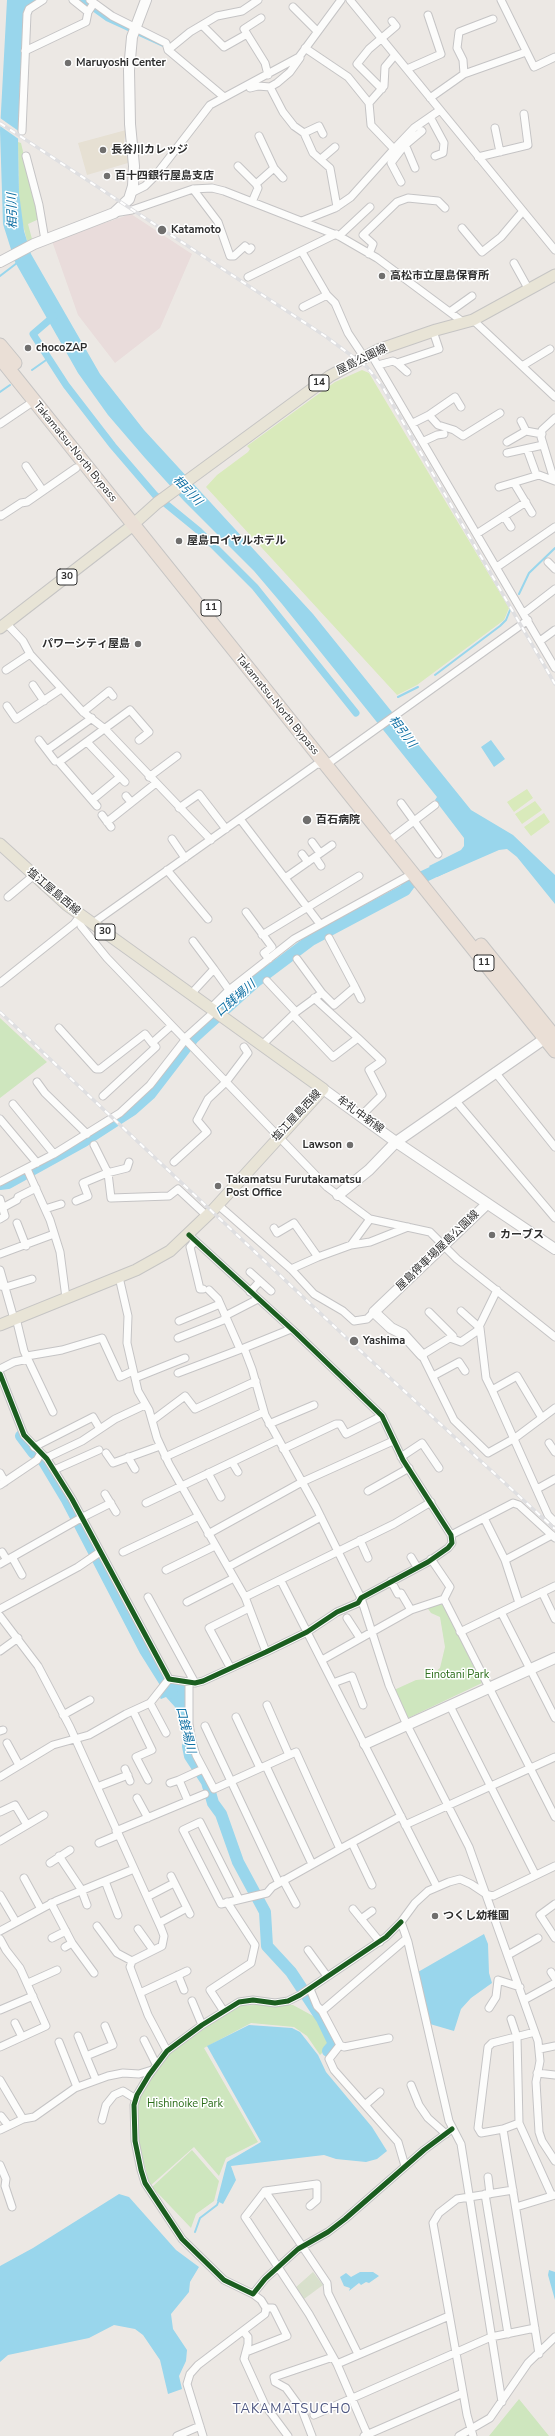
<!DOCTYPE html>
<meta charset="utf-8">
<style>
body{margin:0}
canvas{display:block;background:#ece8e4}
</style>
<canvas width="555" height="2436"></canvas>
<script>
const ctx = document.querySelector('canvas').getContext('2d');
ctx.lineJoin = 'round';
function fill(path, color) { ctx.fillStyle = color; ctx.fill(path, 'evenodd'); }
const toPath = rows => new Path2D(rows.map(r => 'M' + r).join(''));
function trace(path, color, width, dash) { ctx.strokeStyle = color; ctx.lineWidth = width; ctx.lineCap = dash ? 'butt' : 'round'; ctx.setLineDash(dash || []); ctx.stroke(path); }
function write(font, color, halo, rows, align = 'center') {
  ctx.font = font + ' "Nunito Sans","Noto Sans JP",sans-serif'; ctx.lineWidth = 3; ctx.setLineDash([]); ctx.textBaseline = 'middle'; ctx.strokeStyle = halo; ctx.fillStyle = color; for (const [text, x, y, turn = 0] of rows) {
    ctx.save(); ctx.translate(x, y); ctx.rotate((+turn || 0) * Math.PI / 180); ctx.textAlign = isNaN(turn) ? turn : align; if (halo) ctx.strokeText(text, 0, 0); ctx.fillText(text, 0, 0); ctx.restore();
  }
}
const education = toPath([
 [126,130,124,142,128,163,87,175,78,143]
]);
const medical = toPath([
 [131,214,192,254,160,328,115,363,78,315,52,241]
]);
const green = toPath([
 [18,142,21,143,39,219,28,224,32,239,27,241,22,221,19,193],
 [0,1018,47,1062,0,1098],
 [442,1603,482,1683,406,1719,394,1690,416,1680,427,1679,440,1668,445,1647,440,1617,431,1613,426,1606],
 [255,2005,293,2005,315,2017,331,2044,320,2055,307,2036,294,2027,251,2023,204,2048,258,2142,226,2158,219,2176,194,2147,150,2186,136,2131,139,2096,159,2064,174,2049,238,2006],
 [192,2150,219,2181,214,2201,196,2214,191,2228,152,2187],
 [519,2399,549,2436,489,2436]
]);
const cemetery = toPath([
 [313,2272,323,2285,304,2299,295,2288]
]);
const pitch = toPath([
 [362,370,369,373,509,608,504,620,417,685,397,695,206,487,217,475,248,452,250,449,247,446,335,382],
 [527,789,533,798,514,812,507,802],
 [535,801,542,810,522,824,515,814],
 [544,813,550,822,531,836,524,827]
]);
const water = toPath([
 [7,0,39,0,25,16,20,80,18,142,19,193,24,231,31,254,100,374,144,430,313,614,471,810,513,835,555,875,555,904,517,857,507,849,499,850,437,877,429,866,461,850,464,846,464,838,435,800,437,797,282,604,254,571,184,501,145,458,108,415,78,373,15,262,3,224,0,130],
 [77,0,86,0,96,8,165,44,165,48,106,21],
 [491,740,505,759,494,767,481,747],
 [169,1682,186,1684,185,1720,195,1765,186,1753,180,1718,175,1707,166,1697,161,1699,160,1698],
 [484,1934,488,1944,489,1973,492,1983,471,1998,461,2009,454,2031,430,2024,418,1972],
 [249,2025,292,2028,300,2032,318,2055,326,2072,372,2127,387,2151,377,2159,366,2162,336,2159,324,2155,231,2166,236,2180,223,2204,217,2201,227,2162,261,2142,207,2046],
 [119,2194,129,2197,176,2250,199,2267,190,2282,189,2292,171,2314,173,2329,187,2350,186,2361,179,2376,182,2389,168,2394,160,2360,143,2335,135,2329,114,2325,89,2338,8,2355,0,2362,0,2266,33,2248],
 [549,2270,555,2272,555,2300,548,2275],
 [360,2272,373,2272,379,2276,369,2283,366,2282,361,2285,359,2283,349,2291,350,2288,344,2286,340,2277,346,2273,351,2277]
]);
const pier = toPath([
 [0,118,20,132,20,140,0,126]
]);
const stream = toPath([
 [0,276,17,263],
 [32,370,49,358],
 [0,392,10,385],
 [519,594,529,573,555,548],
 [435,675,500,626,506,620,510,610],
 [398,697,418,687],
 [195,2232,200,2218,217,2205,219,2200]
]);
const canal = toPath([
 [54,316,33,334,66,385,113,446,155,495,199,531,255,587,356,713]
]);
const river = toPath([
 [0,1184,8,1183,84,1141,132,1110,150,1094,193,1038,255,982,311,940,405,890,410,883,448,865],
 [21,1436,33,1452,43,1460,67,1500,145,1650,172,1693],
 [188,1746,190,1756,207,1782,213,1803,221,1814,238,1862,265,1912,267,1946,291,1972,322,2019,334,2044,328,2051]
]);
const street = toPath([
 [73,0,88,12],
 [90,0,112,16,166,43,168,50],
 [350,0,555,250],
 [501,0,534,67,555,57],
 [293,7,317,31],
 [202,25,224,47,247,34,265,63,268,75],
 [247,34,244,29,261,18],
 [305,48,348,77,369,103],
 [25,51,86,22,88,12,94,3],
 [407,69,441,54,428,15],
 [464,74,526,52],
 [270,87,283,112,294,126,304,133,313,153,330,168,337,207],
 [250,88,258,86,270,87,277,83,290,72,300,58],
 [382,89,357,64,369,49,396,26,392,21],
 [224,97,168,50,190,32,217,16,242,11,258,0],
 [430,98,464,74,463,60,457,48,459,32,493,19],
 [430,117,444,143,443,153,435,156],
 [495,128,500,152],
 [22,131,27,14,29,9,43,0],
 [304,133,319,126,323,134],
 [394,149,414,128,440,110],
 [26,156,39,205,45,240],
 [478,157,528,145,524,114],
 [321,159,335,147],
 [238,166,256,184],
 [274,168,283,178],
 [415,168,407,149,404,146,422,131],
 [401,182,391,163,404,146,402,144],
 [193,189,218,222,230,256,234,256,245,246,249,250,251,248],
 [131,193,145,186,156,175,210,105,299,57,341,0],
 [252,202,258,188,256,184,274,168,259,136],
 [114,213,132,210,193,189,212,188,224,191,339,236,377,258,463,322],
 [302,221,335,208,351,197,394,149,371,125,369,103,384,86,385,67,395,55],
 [462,228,482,252,501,237,523,211],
 [339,236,370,207],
 [302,252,327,295,335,303,348,333,364,357],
 [369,254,373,244,363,235,397,202,408,198,438,201,445,208],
 [514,263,529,290],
 [248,277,336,234],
 [303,307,327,295],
 [451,311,472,296],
 [473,320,555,397],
 [371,354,555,668],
 [397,363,407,372],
 [378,365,393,361,397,363,439,349,433,331],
 [522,366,550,349],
 [429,415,438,425,454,430,463,436,500,413],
 [521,421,526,431],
 [413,423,429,415,455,397,461,407],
 [0,424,34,401],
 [424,441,437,435,444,434],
 [507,442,526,431,542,434],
 [527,449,535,471],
 [507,453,543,445],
 [26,466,43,491],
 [554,480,541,437,542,430,555,418],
 [514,483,532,513],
 [499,487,539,475,555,481],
 [0,515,1,516,21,503,27,502,76,468],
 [504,516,511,527],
 [478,533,526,502],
 [548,562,555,569],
 [497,567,555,527],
 [524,613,555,589],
 [6,623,23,641,30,654,83,712,105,729,211,840],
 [540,641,555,630],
 [6,670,30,654],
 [33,685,44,701],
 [7,706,16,719,61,689],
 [83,712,109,691,113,696],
 [39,740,55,761],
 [87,742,125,782],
 [47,750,92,718],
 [149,777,177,756],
 [126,796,131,802],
 [92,800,120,777],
 [401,803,438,854],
 [97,806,59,762,130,710,149,732,139,740],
 [179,808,199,794,226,829],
 [102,815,111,827],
 [240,819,320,924],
 [107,822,156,783],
 [393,837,435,805],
 [172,839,185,858],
 [312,842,320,853],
 [302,854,308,862],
 [315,857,321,866],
 [167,870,208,919],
 [285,878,332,845],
 [8,897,33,876],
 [246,912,272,947,264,953,269,959],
 [93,923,317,764,326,765,528,620],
 [262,935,359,876],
 [297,959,322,993],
 [214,969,229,990],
 [267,981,296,1012],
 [0,983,74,924,81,915,81,926,107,958,327,1187,370,1219,430,1232,457,1259,555,1337],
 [355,987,361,999],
 [191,994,214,969,193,941],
 [211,1008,229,990,294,939,412,874],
 [293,1015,333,1057,358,1038,314,998],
 [59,1028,96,1069,100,1069,145,1034,152,1043],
 [358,1038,382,1061,369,1070,382,1095,361,1116],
 [184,1039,215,1011],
 [262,1045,296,1012,322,993,334,1005,355,987,329,938],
 [495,1072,555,1147],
 [37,1082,45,1093,87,1134],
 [103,1096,156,1047,152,1043,171,1026],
 [455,1100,555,1218],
 [13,1104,54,1154],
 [0,1119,37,1163],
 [94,1145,108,1173,111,1198,169,1196,178,1189,207,1216],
 [174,1162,207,1132,197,1120,208,1099,226,1082,248,1053,244,1047],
 [27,1169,50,1220,60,1252,66,1298],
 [0,1182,54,1154,120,1113,150,1085,185,1040],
 [0,1199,5,1216,0,1219],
 [76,1201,88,1196,83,1183,107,1173,127,1168,129,1162],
 [217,1204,291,1269,314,1294,343,1311,354,1321,367,1319,374,1312],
 [4,1207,17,1200,18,1197,36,1188],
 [45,1209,61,1204],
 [17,1223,26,1246],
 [274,1228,277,1233,294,1223,318,1257,351,1245,370,1219],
 [195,1241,190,1247,200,1289,203,1289],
 [351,1245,370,1242,408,1227],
 [0,1254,54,1234],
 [291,1269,318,1257],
 [0,1270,14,1319],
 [250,1272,260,1281,250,1292],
 [119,1277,128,1316,127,1343,138,1391,149,1410,157,1438,169,1464,245,1597,266,1652],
 [260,1281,271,1291],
 [0,1286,6,1287,32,1279],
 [209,1290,218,1299,240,1349],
 [461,1311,480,1328,486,1378,492,1390],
 [429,1312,453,1336,422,1355,454,1420,488,1453,515,1438,555,1408],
 [225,1316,258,1299],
 [16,1318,24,1351,53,1412],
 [179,1321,220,1304],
 [291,1329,244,1348,252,1369,265,1415,316,1507,361,1598,389,1685,407,1725,469,1847,538,2041,540,2061,536,2082,539,2132,542,2141,555,2161],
 [178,1338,226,1319],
 [450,1338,461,1342,477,1331,497,1290],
 [27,1356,62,1350,102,1338,120,1377,133,1371],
 [0,1369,14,1362,28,1359],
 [178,1373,244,1348],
 [0,1374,24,1435,47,1459,72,1499,169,1679,195,1683,203,1681,266,1652,307,1632,337,1612,358,1603,361,1598,428,1562,448,1548,452,1543,451,1535,403,1460,382,1416,296,1333,189,1235],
 [433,1376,459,1362,465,1371],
 [135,1378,185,1358],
 [542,1418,517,1376,492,1390,548,1515,555,1522],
 [153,1420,185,1396,195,1409,256,1381],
 [269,1424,314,1405],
 [549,1443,555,1452],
 [34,1447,93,1417,100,1429],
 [283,1449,336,1424,340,1424,346,1434,382,1416],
 [106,1453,113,1463,160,1446],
 [128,1457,135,1469],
 [165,1457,264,1412],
 [401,1457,422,1443,439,1468],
 [46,1458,82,1441,115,1419,145,1405],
 [232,1462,238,1472],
 [54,1470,99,1450],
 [0,1473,5,1482],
 [208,1473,221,1497],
 [0,1485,37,1460,41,1453],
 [537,1489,555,1479],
 [368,1491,409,1468],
 [105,1494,116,1512],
 [146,1503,278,1440],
 [81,1518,111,1503],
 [484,1518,505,1560,519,1603],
 [208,1534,302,1482,393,1441],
 [451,1535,513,1503,519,1505,555,1538],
 [360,1540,368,1558],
 [2,1552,7,1560],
 [123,1552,197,1517],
 [12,1557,22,1575],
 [411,1557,417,1567],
 [431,1559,450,1587,444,1599],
 [505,1560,552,1535],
 [0,1564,81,1518],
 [228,1567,321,1517],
 [166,1570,215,1546],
 [281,1581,437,1887],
 [391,1581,398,1594,401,1593,411,1610],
 [542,1592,555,1619],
 [148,1597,195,1683],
 [245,1597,394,1524,431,1502],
 [187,1602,234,1578],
 [0,1609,78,1567,100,1552],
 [501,1612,555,1718],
 [0,1616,38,1666,70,1727,161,1928,164,1936,162,1946,132,1961,130,1967,148,2015,167,2051],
 [347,1618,360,1638],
 [460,1632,555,1586],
 [0,1651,18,1638],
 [322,1660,411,1610,444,1599,555,1817],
 [230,1667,209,1628,249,1608],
 [189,1681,189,1724,192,1742,196,1755,214,1789,296,1752,340,1849,401,1816],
 [333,1683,352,1676,363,1705],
 [150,1703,166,1733],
 [267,1705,289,1755],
 [450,1706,535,1874],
 [133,1711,152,1750,136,1757,148,1780],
 [63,1715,90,1700],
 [236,1717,260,1768],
 [205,1726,279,1883],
 [0,1731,3,1730],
 [7,1743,19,1765],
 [266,1766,312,1864],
 [125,1769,130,1781],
 [0,1777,53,1745,89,1735,126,1714,150,1703,169,1679],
 [170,1783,179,1780],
 [97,1787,128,1775],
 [137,1798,148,1818],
 [188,1801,205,1794],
 [0,1812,15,1805,27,1825],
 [405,1825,555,1757],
 [116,1831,188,1801,179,1780,203,1769],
 [0,1841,44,1815],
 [99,1843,118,1835],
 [352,1843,372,1885],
 [59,1856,81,1889,87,1905],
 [50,1863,70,1850],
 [171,1876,190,1914],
 [24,1878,41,1909],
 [283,1880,296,1904],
 [105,1881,118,1915],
 [0,1895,16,1922],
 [147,1897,174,1883],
 [239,1899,200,1822,183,1830,221,1904,267,1893,272,1887,340,1849],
 [51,1903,72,1943,94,1973],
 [555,1904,540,1915,555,1938],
 [353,1909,380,1942],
 [361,1919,372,1911],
 [401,1922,386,1937,300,1995,288,2001,275,2003,253,2000,239,2002,202,2025,167,2051,149,2075,137,2095,134,2105,135,2141,141,2170,145,2183,182,2239,224,2280,253,2294,265,2279,298,2249,328,2232,345,2219,424,2150,452,2129],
 [159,1923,187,1908],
 [97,1926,117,1953,132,1961],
 [138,1929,153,1950],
 [0,1931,56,1901,134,1869],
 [52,1938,66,1931],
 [0,1939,6,1950,20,1968,46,2026,0,2047],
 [65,1947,72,1943],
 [308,1950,327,1976],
 [508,1955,538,1938],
 [551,1972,555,1978],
 [178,1975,184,1990],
 [28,1983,57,1970],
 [310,1989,317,2006,322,2011,340,2045,329,2059,334,2070,365,2105],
 [140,1993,187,1971],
 [524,2000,555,1983],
 [192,2001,202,2025],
 [489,2008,496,1997,498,1980,520,1987],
 [0,2010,33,1996],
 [223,2010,210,1990,251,1963,255,1945,227,1902],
 [322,2011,406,1939],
 [511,2019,517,2037,519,2123,552,2196],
 [15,2023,22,2037],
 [535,2032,492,2043,488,2047,478,2128,481,2133,503,2129,539,2354],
 [78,2036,86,2056],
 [144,2040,156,2064],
 [59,2042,77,2087],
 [340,2045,344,2047,389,2038],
 [540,2049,555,2046],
 [537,2073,555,2075],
 [0,2080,23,2119],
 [96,2080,86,2056,113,2045,105,2026],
 [411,2085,419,2105,428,2118,446,2134],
 [380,2092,365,2105,398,2142,405,2166],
 [1,2116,8,2125],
 [102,2120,106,2105,114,2095,123,2091,136,2099],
 [503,2129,519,2123],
 [0,2130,23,2119,34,2117,75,2088,108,2076,123,2073,139,2074,152,2070],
 [0,2165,6,2179,5,2186,12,2207],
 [488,2177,490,2194],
 [265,2191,245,2217,309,2314,337,2364,368,2436],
 [485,2194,508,2334],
 [310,2206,317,2200,317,2184,265,2191,327,2283,328,2293,358,2354],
 [516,2207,555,2195],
 [243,2331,248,2337,248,2344,244,2359,265,2405,288,2436],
 [246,2352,287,2336,273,2308,266,2308],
 [337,2364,449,2316],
 [502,2402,461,2144,449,2121,408,1942,401,1922,415,1903,428,1891,449,1882,460,1879,471,1884,486,1894,493,1896,555,1866],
 [314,2415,491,2337,535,2328],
 [177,2436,200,2426],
 [203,2436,187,2384,190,2374,198,2365,265,2314,266,2308,261,2300,253,2294],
 [312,2436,302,2410,286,2388,275,2382,274,2377,333,2357],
 [364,2436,463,2393],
 [459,2436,490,2418,528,2363,555,2337],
 [473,2436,467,2415,433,2223,439,2213,457,2199,513,2190]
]);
const secondary = toPath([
 [0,262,34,244,114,213,129,199,133,186,134,166,130,124,129,70,132,37,146,0],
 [323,1089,396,1142,555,1249],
 [338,1195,369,1170,396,1142,550,1035],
 [422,1355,403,1334,391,1328,374,1312,487,1204],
 [365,1744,555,1658]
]);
const primary = toPath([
 [0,628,128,529,157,503,330,376,378,350,436,330,473,320,555,275],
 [0,844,67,905,323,1089,213,1210,170,1251,136,1270,0,1325]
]);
const highway = toPath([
 [0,345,15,363],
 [0,358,555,1051],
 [481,945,555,1037]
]);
const rail = toPath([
 [0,123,325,336,367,367,382,386,555,684],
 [0,1012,353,1344,555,1529]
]);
const cycleway = toPath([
 [0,1374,24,1435,47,1459,72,1499,169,1679,195,1683,203,1681,266,1652,307,1632,337,1612,358,1603,361,1598,428,1562,448,1548,452,1543,451,1535,403,1460,382,1416,296,1333,189,1235],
 [401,1922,386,1937,300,1995,288,2001,275,2003,253,2000,239,2002,202,2025,167,2051,149,2075,137,2095,134,2105,135,2141,141,2170,145,2183,182,2239,224,2280,253,2294,265,2279,298,2249,328,2232,345,2219,424,2150,452,2129]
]);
const markers = [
 [68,63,4,"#706f6e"],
 [103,150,4,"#706f6e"],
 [107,176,4,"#706f6e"],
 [162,230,5,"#706f6e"],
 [382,276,4,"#706f6e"],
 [28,348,4,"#706f6e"],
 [179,541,4,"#706f6e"],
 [138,644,4,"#706f6e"],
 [307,820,5,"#706f6e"],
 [350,1145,4,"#706f6e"],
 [218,1186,4,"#706f6e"],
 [492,1235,4,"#706f6e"],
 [354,1341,5,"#706f6e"],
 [435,1916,4,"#706f6e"]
];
const shields = [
 [319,383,20],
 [67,577,20],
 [211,608,20],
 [105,932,20],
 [484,963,20]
];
const shieldNames = [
 ["14",319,383],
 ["30",67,577],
 ["11",211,608],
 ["30",105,932],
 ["11",484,963]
];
const poiNames = [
 ["Maruyoshi Center",76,63],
 ["長谷川カレッジ",111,150],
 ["百十四銀行屋島支店",115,176],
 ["Katamoto",171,230],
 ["高松市立屋島保育所",390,276],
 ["chocoZAP",36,348],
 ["屋島ロイヤルホテル",187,541],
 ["パワーシティ屋島",130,644,"right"],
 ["百石病院",316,820],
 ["Lawson",342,1145,"right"],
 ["Takamatsu Furutakamatsu",226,1180],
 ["Post Office",226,1193],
 ["カーブス",500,1235],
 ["Yashima",363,1341],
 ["つくし幼稚園",443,1916]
];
const streetNames = [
 ["屋島公園線",362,360,-26],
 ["Takamatsu-North Bypass",75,452,51],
 ["Takamatsu-North Bypass",277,705,51],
 ["塩江屋島西線",53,892,40],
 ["牟礼中新線",360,1115,36],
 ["塩江屋島西線",297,1116,-47],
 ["屋島停車場屋島公園線",438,1251,-44]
];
const parkNames = [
 ["Einotani Park",457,1675],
 ["Hishinoike Park",185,2104]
];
const waterNames = [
 ["相引川",13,211,-91],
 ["相引川",187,491,46],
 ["相引川",402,732,53],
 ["口銭場川",236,999,-41],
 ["口銭場川",185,1730,76]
];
const quarterNames = [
 ["TAKAMATSUCHO",292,2410]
];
fill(education, '#e6e0d3');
fill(medical, '#e9dcdb');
fill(green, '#cee6be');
fill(cemetery, '#d8e0cc');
fill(pitch, '#d9eabb');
fill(water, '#99d6ec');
fill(pier, '#ece8e4');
trace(stream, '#99d6ec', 2);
trace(canal, '#99d6ec', 7);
trace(river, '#99d6ec', 12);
trace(street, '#c5c4c5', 9);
trace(secondary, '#c5c4c5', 12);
trace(primary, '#c6c5c4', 13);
trace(highway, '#c6c5c4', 15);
trace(street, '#fcfcfb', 7);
trace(secondary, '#fcfcfb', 10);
trace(primary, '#e8e4d6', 11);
trace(highway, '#eadfd6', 13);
trace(rail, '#dfdfe1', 3.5);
trace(rail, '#fff', 2, [6]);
trace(cycleway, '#1b5e20', 5);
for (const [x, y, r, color] of markers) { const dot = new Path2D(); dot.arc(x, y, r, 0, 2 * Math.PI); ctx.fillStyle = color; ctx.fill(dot); trace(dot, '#fff', 1.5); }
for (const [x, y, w] of shields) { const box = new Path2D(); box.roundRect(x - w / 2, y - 8, w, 16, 3); ctx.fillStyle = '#fff'; ctx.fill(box); trace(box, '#2e2e2e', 1); }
write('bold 10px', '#2e2e2e', null, shieldNames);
write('bold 11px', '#2e2e2e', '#fff', poiNames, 'left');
write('11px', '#2e2e2e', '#fff', streetNames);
write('11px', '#2c6e1b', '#fff', parkNames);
write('italic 12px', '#0d6fa3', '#fff', waterNames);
ctx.letterSpacing = '1px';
write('13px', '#4d5680', '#fff', quarterNames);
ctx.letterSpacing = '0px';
</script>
